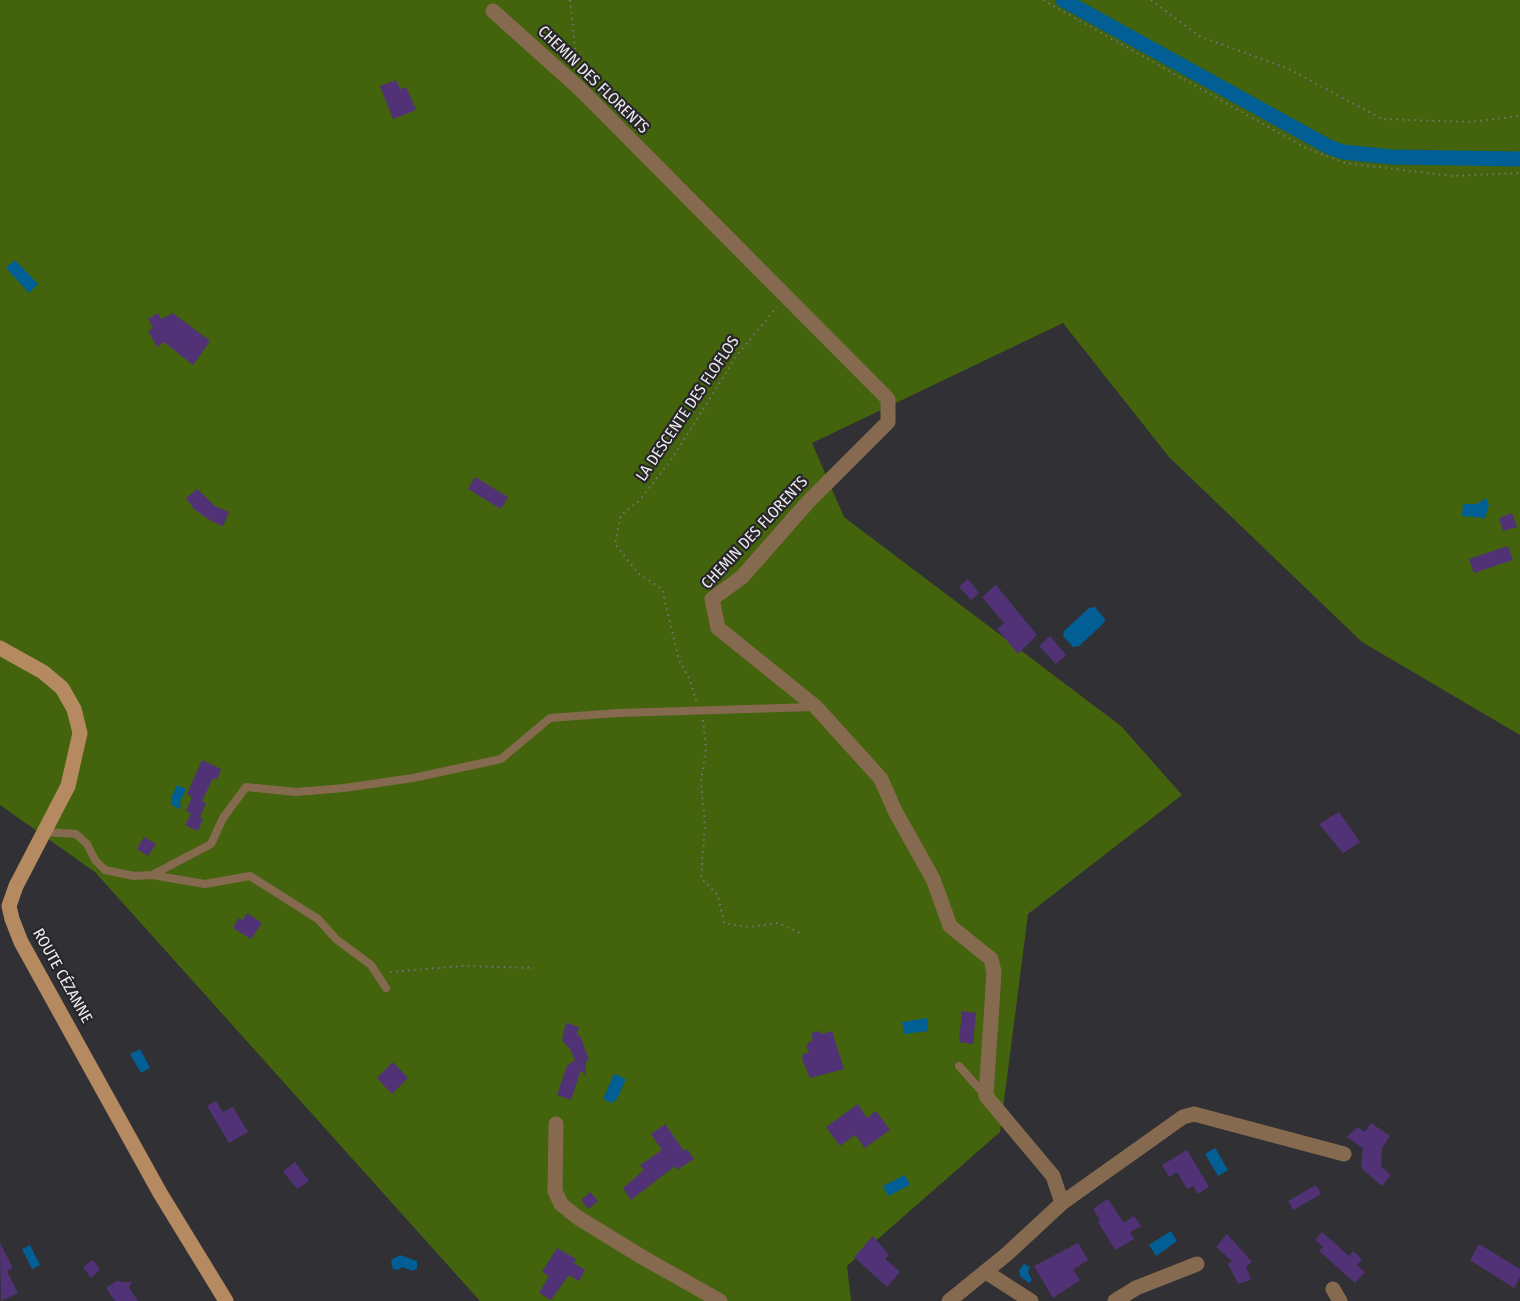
<!DOCTYPE html>
<meta charset="utf-8">
<style>
body{margin:0}
canvas{display:block;background:#313034}
</style>
<canvas width="1520" height="1301"></canvas>
<script>
const ctx = document.querySelector('canvas').getContext('2d');
ctx.lineJoin = 'round';
function fill(path, color) { ctx.fillStyle = color; ctx.fill(path, 'evenodd'); }
const toPath = rows => new Path2D(rows.map(r => 'M' + r).join(''));
function trace(path, color, width, dash) { ctx.strokeStyle = color; ctx.lineWidth = width; ctx.lineCap = dash ? 'butt' : 'round'; ctx.setLineDash(dash || []); ctx.stroke(path); }
function write(font, color, halo, rows, align = 'center') {
  ctx.font = font + ' "Fira Sans Condensed",sans-serif'; ctx.lineWidth = 4.5; ctx.setLineDash([]); ctx.textBaseline = 'middle'; ctx.strokeStyle = halo; ctx.fillStyle = color; for (const [text, x, y, turn = 0] of rows) {
    ctx.save(); ctx.translate(x, y); ctx.rotate((+turn || 0) * Math.PI / 180); ctx.textAlign = isNaN(turn) ? turn : align; if (halo) ctx.strokeText(text, 0, 0); ctx.fillText(text, 0, 0); ctx.restore();
  }
}
const forest = toPath([
 [0,0,1520,0,1520,735,1362,642,1169,457,1063,323,812,443,844,517,1121,726,1182,795,1028,914,1000,1132,847,1266,851,1301,480,1301,95,872,0,805]
]);
const water = toPath([
 [15,260,38,284,29,293,6,268],
 [1486,498,1489,505,1485,518,1462,516,1463,504,1477,504],
 [1095,607,1105,619,1104,623,1079,646,1073,647,1063,636,1064,631,1089,608],
 [177,785,186,789,180,802,181,809,171,805,171,798],
 [927,1018,928,1031,904,1034,902,1022],
 [140,1049,150,1068,141,1073,130,1054],
 [614,1074,626,1079,617,1099,611,1103,603,1099],
 [1215,1148,1228,1170,1218,1176,1205,1154],
 [905,1175,910,1185,888,1196,883,1186],
 [1171,1231,1177,1241,1156,1256,1149,1245],
 [30,1245,40,1265,32,1269,22,1249],
 [400,1255,417,1261,417,1268,413,1271,402,1267,398,1270,393,1269,391,1260],
 [1024,1264,1030,1267,1028,1272,1032,1280,1029,1283,1020,1276,1019,1270]
]);
const canal = toPath([
 [1063,0,1329,147,1343,152,1392,157,1520,159]
]);
const building = toPath([
 [396,80,400,89,406,87,416,110,393,119,380,86],
 [158,313,161,319,173,313,210,341,193,365,164,342,157,347,148,331,153,328,148,319],
 [475,477,508,497,501,509,468,489],
 [197,489,215,506,229,512,223,526,211,521,194,509,186,498],
 [1512,513,1517,527,1503,531,1499,518],
 [1508,546,1513,560,1474,573,1469,559],
 [968,579,979,593,971,600,959,587],
 [996,585,1037,635,1018,654,997,629,1004,623,982,597],
 [1050,636,1066,655,1056,664,1039,646],
 [202,760,221,769,217,780,213,778,202,801,206,803,200,817,203,819,198,831,185,825,191,814,186,811,192,797,187,794],
 [1339,812,1360,842,1343,853,1319,824],
 [144,837,156,844,148,856,137,849],
 [247,913,262,923,251,939,233,928,239,918,243,920],
 [962,1011,976,1013,973,1044,959,1042],
 [566,1023,579,1027,577,1034,581,1038,589,1060,586,1061,586,1076,581,1070,571,1100,557,1095,567,1066,575,1060,570,1049,562,1040],
 [820,1031,822,1034,832,1031,844,1069,810,1078,802,1059,803,1054,809,1052,806,1045,813,1040,811,1033],
 [393,1062,408,1078,392,1094,377,1078],
 [216,1101,223,1112,233,1107,248,1132,229,1143,207,1106],
 [858,1104,867,1118,876,1111,890,1130,865,1148,855,1135,840,1146,826,1127],
 [1371,1123,1390,1136,1382,1148,1381,1166,1391,1175,1382,1186,1361,1168,1363,1148,1347,1137,1358,1127,1365,1132],
 [665,1124,684,1151,687,1149,694,1159,677,1170,675,1166,631,1200,623,1188,644,1170,640,1165,662,1150,651,1134],
 [1187,1150,1209,1187,1198,1194,1193,1186,1187,1189,1177,1172,1169,1177,1162,1165],
 [295,1162,309,1181,297,1189,283,1171],
 [1316,1185,1321,1194,1293,1210,1288,1201],
 [590,1192,598,1201,588,1209,581,1200],
 [1108,1199,1124,1223,1134,1216,1141,1226,1130,1232,1134,1239,1115,1250,1098,1222,1100,1220,1093,1209],
 [1322,1232,1349,1256,1353,1251,1362,1259,1357,1265,1365,1272,1355,1283,1319,1251,1323,1247,1315,1240],
 [1227,1234,1252,1262,1246,1266,1251,1280,1238,1284,1228,1264,1232,1261,1216,1247],
 [873,1236,889,1255,885,1259,900,1272,887,1287,854,1257],
 [0,1243,13,1268,7,1271,18,1293,1,1301],
 [1078,1243,1088,1260,1073,1270,1080,1280,1053,1298,1034,1266],
 [1479,1244,1520,1269,1520,1277,1514,1288,1470,1260],
 [557,1248,576,1259,574,1263,585,1270,579,1281,569,1275,551,1300,539,1293,549,1276,542,1272],
 [93,1260,100,1270,91,1278,83,1267],
 [118,1280,120,1282,132,1282,129,1288,138,1301,115,1301,106,1288]
]);
const path = toPath([
 [570,0,577,66],
 [1043,0,1304,147,1345,163,1453,176,1520,173],
 [1151,0,1199,36,1289,69,1382,119,1470,122,1520,116],
 [696,701,690,680,679,660,662,589,639,574,615,544,621,515,639,501,671,460,738,354,777,307],
 [703,720,706,748,701,781,705,825,701,878,718,895,724,923,749,927,778,923,802,934],
 [390,972,463,966,534,968]
]);
const lane = toPath([
 [45,832,76,834,87,844,95,860,105,870,134,876,152,875,211,844,223,818,246,787,296,792,344,788,413,778,501,759,550,718,618,713,814,707],
 [152,875,205,884,250,876,318,919,336,939,371,965,386,988],
 [959,1066,985,1095]
]);
const street = toPath([
 [493,11,580,89,888,399,888,422,808,502,742,577,712,599,718,628,816,707,881,779,895,811,933,879,950,926,991,959,994,972,986,1096,1053,1176,1062,1203,1007,1254,949,1301],
 [556,1124,555,1191,561,1204,577,1217,642,1257,720,1301],
 [1062,1203,1183,1117,1194,1114,1344,1154],
 [986,1272,1031,1301],
 [1333,1289,1340,1301],
 [1115,1301,1136,1288,1197,1264]
]);
const secondary = toPath([
 [0,648,43,672,62,688,74,709,80,733,68,786,16,886,9,906,12,919,21,942,160,1193,226,1301]
]);
const streetNames = [
 ["CHEMIN DES FLORENTS",593,80,44],
 ["LA DESCENTE DES FLOFLOS",688,409,-56],
 ["CHEMIN DES FLORENTS",755,533,-47],
 ["ROUTE CÉZANNE",62,976,61]
];
fill(forest, '#43630c');
fill(water, '#015f95');
trace(canal, '#015f95', 15);
fill(building, '#513277');
trace(path, '#767578', 2, [1.5, 4.5]);
trace(lane, '#866a50', 8);
trace(street, '#866a50', 15);
trace(secondary, '#b68a60', 15);
write('16px', '#edecef', '#28262a', streetNames);
</script>
